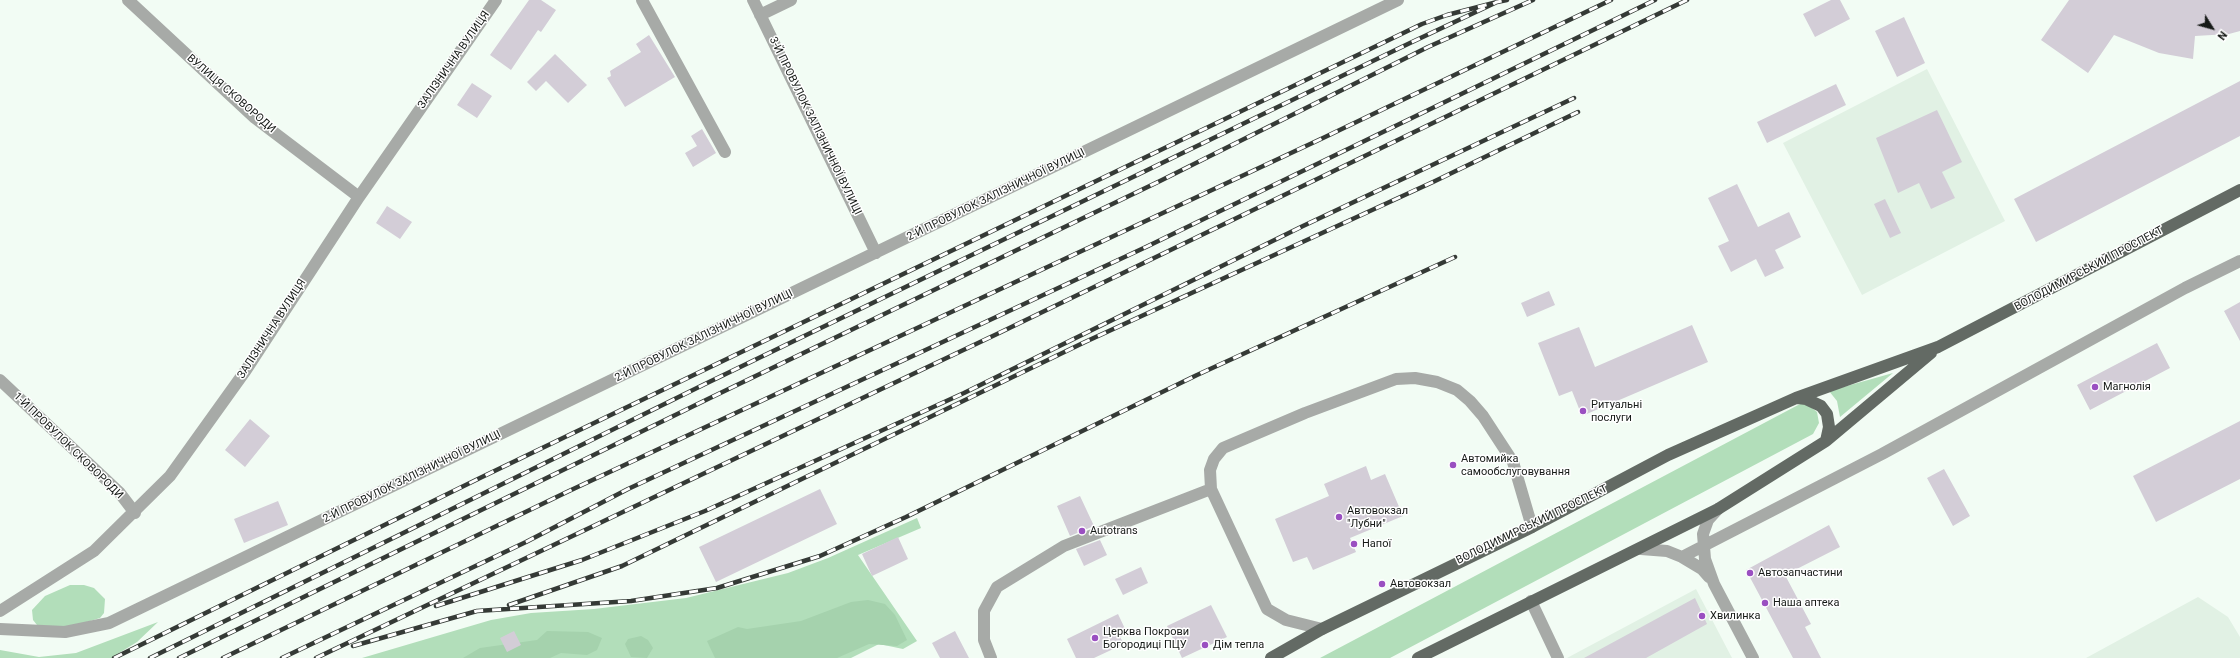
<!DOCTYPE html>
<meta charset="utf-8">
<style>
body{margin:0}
#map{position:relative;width:2240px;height:658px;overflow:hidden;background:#f2fcf4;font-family:Roboto,sans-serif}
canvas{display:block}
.north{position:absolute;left:2192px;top:8px;width:40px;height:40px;-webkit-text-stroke:3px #fff;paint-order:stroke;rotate:127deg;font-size:11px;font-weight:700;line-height:16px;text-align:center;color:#161a17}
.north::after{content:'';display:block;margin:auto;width:14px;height:18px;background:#161a17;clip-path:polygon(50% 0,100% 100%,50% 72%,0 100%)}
</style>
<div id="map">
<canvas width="2240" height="658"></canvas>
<div class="north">N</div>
</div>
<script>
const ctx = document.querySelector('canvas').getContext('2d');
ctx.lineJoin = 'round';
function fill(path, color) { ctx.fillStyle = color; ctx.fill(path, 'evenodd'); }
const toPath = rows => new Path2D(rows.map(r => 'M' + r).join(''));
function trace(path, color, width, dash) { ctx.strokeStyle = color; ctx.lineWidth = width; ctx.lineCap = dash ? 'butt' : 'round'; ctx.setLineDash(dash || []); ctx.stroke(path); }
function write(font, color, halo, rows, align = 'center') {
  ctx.font = font + ' Roboto,sans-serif'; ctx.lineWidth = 3; ctx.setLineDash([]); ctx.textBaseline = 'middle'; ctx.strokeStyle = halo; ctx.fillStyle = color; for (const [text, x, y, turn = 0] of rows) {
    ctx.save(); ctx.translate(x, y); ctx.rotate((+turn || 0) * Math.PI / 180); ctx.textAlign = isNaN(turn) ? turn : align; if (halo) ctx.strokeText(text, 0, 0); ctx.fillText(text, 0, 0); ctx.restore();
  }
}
const built = toPath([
 [1927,69,2005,221,1862,295,1783,143],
 [1696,589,1732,658,1567,658],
 [2198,597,2228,617,2240,637,2240,658,2086,658]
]);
const green = toPath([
 [1893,373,1840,417,1837,401,1829,391],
 [1800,404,1807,404,1817,412,1819,423,1813,434,1390,658,1320,658],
 [917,518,921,528,858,555,917,641,903,649,879,644,851,658,362,658,491,620,531,613,594,609,686,598,788,573,828,558],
 [70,585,84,585,94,588,105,599,104,613,100,618,74,626,46,628,37,625,33,620,32,610,45,596],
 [158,622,137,642,111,658,0,658,0,650,39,657,76,653]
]);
const forest = toPath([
 [868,600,885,604,895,615,907,640,897,646,869,644,837,658,715,658,707,641,738,627,747,629,801,621,851,602],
 [547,631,588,632,602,638,597,650,587,655,561,653,550,658,463,658,480,648,537,640],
 [641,636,648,640,653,648,647,658,631,657,625,644,628,639]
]);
const building = toPath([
 [529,0,541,0,556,10,541,32,538,30,511,70,490,55],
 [1831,0,1840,0,1850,19,1815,37,1803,14],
 [2069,0,2240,0,2240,31,2229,34,2195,36,2193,59,2159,53,2114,35,2088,73,2041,40],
 [1904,17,1925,63,1897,77,1875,31],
 [649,35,675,77,625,107,607,78,611,76,610,71,641,52,636,44],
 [555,54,587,85,568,103,546,81,536,91,527,82],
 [2240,81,2240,136,2036,242,2014,199],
 [472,83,492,96,477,118,457,105],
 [1836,84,1846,105,1767,143,1757,122],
 [1937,110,1962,162,1942,172,1955,198,1931,209,1919,183,1898,193,1876,138],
 [702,129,716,153,693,167,685,153,697,146,691,136],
 [1737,184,1758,227,1789,212,1801,237,1775,250,1784,268,1765,277,1756,259,1731,272,1718,246,1729,241,1708,198],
 [1885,199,1901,233,1890,238,1874,204],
 [387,206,412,222,400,239,376,223],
 [1549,291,1555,305,1527,317,1521,303],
 [2240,302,2240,341,2224,311],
 [1692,325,1708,362,1582,416,1572,391,1559,396,1538,343,1579,327,1595,367],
 [2157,343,2170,368,2090,410,2077,385],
 [250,419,270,436,245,467,225,450],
 [2240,421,2240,479,2156,522,2133,476],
 [1366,466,1371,480,1385,474,1403,516,1350,538,1356,552,1313,570,1307,557,1293,562,1275,519,1329,496,1324,484],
 [1944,469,1970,516,1953,526,1927,478],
 [820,489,837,524,716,582,699,547],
 [1080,496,1094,526,1070,536,1057,506],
 [278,501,288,525,244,543,234,519],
 [1829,525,1840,547,1785,575,1811,624,1805,627,1821,658,1793,658,1746,570],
 [898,537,908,559,872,576,862,554],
 [1100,540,1107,555,1084,566,1076,549],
 [1141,567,1148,583,1123,595,1115,579],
 [1695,598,1707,624,1646,658,1584,658],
 [1211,605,1227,637,1182,658,1167,626],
 [1118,614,1127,633,1120,637,1124,644,1094,658,1076,658,1067,639],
 [514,631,521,645,507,652,500,638],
 [955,631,969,658,940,658,932,643]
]);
const minor = toPath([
 [128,0,255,118,359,197],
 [642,0,725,152],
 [753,0,876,253],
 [760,15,791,0],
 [0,380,119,492,135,513],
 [1718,509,1708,520,1703,534,1705,559,1714,584,1753,658],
 [1641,549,1667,551,1682,557,1702,569,1709,577],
 [1682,557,1882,454,2185,288,2240,261],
 [1531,601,1558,658],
 [0,611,94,551,170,476,246,370,359,197,496,0],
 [0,629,65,632,109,623,1398,0],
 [1322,629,1286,620,1267,609,1211,489,1210,470,1214,459,1223,448,1305,413,1396,379,1415,378,1437,382,1457,390,1470,401,1483,416,1513,462,1532,527],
 [991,658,984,640,984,611,997,587,1064,546,1211,489]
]);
const major = toPath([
 [1826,441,1931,353],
 [1271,658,1322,629,1532,527,1668,455,1796,398,1938,347,2240,190],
 [1418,658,1718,509,1826,441,1829,427,1827,414,1821,406,1806,399,1798,398]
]);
const rail = toPath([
 [509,605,622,566,1085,342,1433,182,1578,112],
 [436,606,582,560,705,511,964,393,1303,226,1574,98],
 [353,646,477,611,631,601,717,588,820,556,906,517,1197,375,1455,257],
 [114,658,482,477,1422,24,1447,15,1497,2],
 [150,658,705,384,1410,43,1497,2,1507,0],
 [179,658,710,398,1160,181,1428,47,1533,0],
 [223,658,569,491,1323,138,1611,0],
 [282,658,526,542,628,489,1146,247,1655,0],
 [316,658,997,334,1687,0]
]);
const markers = [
 [2095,387,4,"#9a4fc1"],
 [1583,411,4,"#9a4fc1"],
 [1453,465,4,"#9a4fc1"],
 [1339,517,4,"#9a4fc1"],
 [1082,531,4,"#9a4fc1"],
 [1354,544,4,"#9a4fc1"],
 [1750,573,4,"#9a4fc1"],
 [1382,584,4,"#9a4fc1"],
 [1765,603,4,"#9a4fc1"],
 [1702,616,4,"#9a4fc1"],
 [1095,638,4,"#9a4fc1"],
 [1205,645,4,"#9a4fc1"]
];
const streetNames = [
 ["ЗАЛІЗНИЧНА ВУЛИЦЯ",454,60,-55],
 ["ВУЛИЦЯ СКОВОРОДИ",231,94,41],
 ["3-Й ПРОВУЛОК ЗАЛІЗНИЧНОЇ ВУЛИЦІ",815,126,64],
 ["2-Й ПРОВУЛОК ЗАЛІЗНИЧНОЇ ВУЛИЦІ",996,195,-26],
 ["ВОЛОДИМИРСЬКИЙ ПРОСПЕКТ",2089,269,-28],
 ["ЗАЛІЗНИЧНА ВУЛИЦЯ",272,329,-57],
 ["2-Й ПРОВУЛОК ЗАЛІЗНИЧНОЇ ВУЛИЦІ",704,336,-26],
 ["1-Й ПРОВУЛОК СКОВОРОДИ",68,446,44],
 ["2-Й ПРОВУЛОК ЗАЛІЗНИЧНОЇ ВУЛИЦІ",412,477,-26],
 ["ВОЛОДИМИРСЬКИЙ ПРОСПЕКТ",1532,525,-26]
];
const poiNames = [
 ["Магнолія",2103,387],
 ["Ритуальні",1591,405],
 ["послуги",1591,418],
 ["Автомийка",1461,459],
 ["самообслуговування",1461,472],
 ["Автовокзал",1347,511],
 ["\"Лубни\"",1347,524],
 ["Autotrans",1090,531],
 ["Напої",1362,544],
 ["Автозапчастини",1758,573],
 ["Автовокзал",1390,584],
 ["Наша аптека",1773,603],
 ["Хвилинка",1710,616],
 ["Церква Покрови",1103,632],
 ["Богородиці ПЦУ",1103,645],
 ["Дім тепла",1213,645]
];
fill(built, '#e1f1e4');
fill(green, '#b2deba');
fill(forest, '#a5d2ad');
fill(building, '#d3cdd7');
trace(minor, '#a7aaa7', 12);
trace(major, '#636a64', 12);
trace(rail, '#353a36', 4.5);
trace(rail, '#fff', 3, [9]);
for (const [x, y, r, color] of markers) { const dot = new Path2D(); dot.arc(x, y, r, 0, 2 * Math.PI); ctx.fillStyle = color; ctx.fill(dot); trace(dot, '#fff', 1.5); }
write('11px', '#161a17', '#fff', streetNames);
write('11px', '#161a17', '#fff', poiNames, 'left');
</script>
